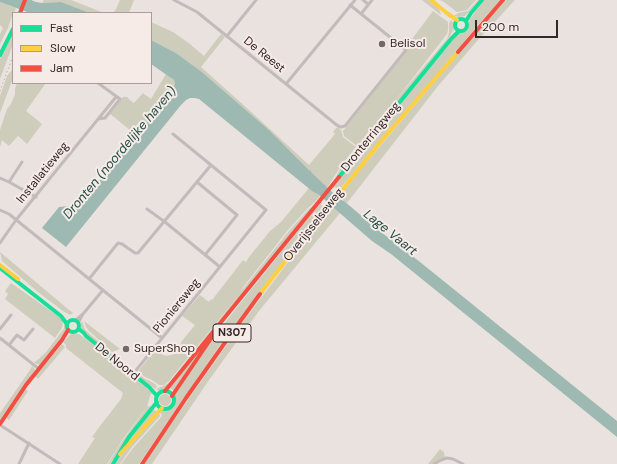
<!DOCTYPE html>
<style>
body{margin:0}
#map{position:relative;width:617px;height:464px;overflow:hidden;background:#eae2df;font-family:"DM Sans",sans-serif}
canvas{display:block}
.legend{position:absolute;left:12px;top:12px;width:140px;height:72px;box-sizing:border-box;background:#f6ebe7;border:1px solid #a89d9b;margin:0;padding:5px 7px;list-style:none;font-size:12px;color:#332828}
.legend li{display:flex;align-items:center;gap:8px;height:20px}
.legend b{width:20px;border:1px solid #a89d9b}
.scale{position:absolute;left:475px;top:20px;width:83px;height:18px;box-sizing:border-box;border:2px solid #332828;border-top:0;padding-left:5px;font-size:12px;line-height:14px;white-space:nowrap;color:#332828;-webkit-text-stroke:3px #f6ebe7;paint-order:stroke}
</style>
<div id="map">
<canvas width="617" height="464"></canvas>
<ul class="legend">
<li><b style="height:5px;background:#16e098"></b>Fast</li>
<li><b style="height:5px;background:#ffcf43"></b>Slow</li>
<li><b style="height:5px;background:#f24e42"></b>Jam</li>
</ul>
<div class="scale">200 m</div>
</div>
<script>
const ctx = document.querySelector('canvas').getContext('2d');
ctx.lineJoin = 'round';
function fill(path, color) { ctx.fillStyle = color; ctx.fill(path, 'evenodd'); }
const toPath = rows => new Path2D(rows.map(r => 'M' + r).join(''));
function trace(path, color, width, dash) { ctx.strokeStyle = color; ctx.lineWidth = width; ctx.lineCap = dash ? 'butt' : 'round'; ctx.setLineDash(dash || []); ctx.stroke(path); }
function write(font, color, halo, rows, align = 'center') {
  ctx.font = font + ' "DM Sans",sans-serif'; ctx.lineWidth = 4; ctx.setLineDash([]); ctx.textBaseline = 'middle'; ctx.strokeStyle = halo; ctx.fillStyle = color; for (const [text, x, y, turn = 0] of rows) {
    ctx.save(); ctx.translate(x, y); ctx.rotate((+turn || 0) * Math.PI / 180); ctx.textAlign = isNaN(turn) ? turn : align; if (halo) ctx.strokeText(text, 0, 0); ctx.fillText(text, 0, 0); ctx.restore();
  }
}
const green = toPath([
 [44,0,71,0,104,13,90,13,61,2,42,3],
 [120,0,134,0,129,13,113,13,116,9],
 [422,0,428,0,439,8,441,15],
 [440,0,476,0,467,10,457,12,444,2],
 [478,0,480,0,465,16,459,17,454,16,458,13,468,11],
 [484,0,501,0,478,25,474,30,339,190,335,187,333,188,332,188,452,40,460,32,463,32,467,30,468,26,470,19],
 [506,0,515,0,478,40,438,86,347,203,338,197,370,158,466,45],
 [0,2,16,8,14,13,13,13,8,28,0,44,0,34,3,28,0,25],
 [433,11,448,22,448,30,447,34,399,96,357,146,344,136,343,131,408,49,406,47],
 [451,20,453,22,454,29,447,41,333,183,340,169,360,143,447,39,449,33,449,23],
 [151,22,173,32,190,44,204,56,221,34,225,37,201,67,248,109,309,165,335,134,333,132,336,128,339,128,341,130,343,137,356,147,339,169,327,188,269,130,202,72,176,53,151,40],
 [13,32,13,44,0,79,0,59],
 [13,69,13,78,0,113,0,96,7,76],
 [166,74,174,80,175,84,175,86,136,135,109,113,123,97,127,97,131,101,134,103,143,93,151,99],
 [17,83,46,83,26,111,42,124,27,144,18,136,9,146,2,140,0,147,0,130,7,109,11,104,15,94,15,89],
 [309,188,320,196,314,203,307,209,288,230,244,286,239,295,169,381,164,385,159,385,152,380,145,377,139,372,139,370,156,349,159,353,166,356,172,355,177,352,180,347,181,342,195,325,182,316,200,295,209,302,211,299,212,300,243,260,246,262,249,257,270,231,281,222],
 [321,202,322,202,321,205,325,207,228,336,220,345,139,464,121,464,133,448,162,416,160,412,163,410,169,408,172,406,174,402,175,393,219,330],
 [316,203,164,390,160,391,156,390,158,388,165,385,170,382,236,299,246,285,289,231,308,210],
 [331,205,340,213,259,311,209,380,152,464,144,464,161,438,240,326],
 [0,252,68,309,73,313,70,315,63,311,38,292,2,261,1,256],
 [11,283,58,316,63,321,62,328,55,338,5,299,8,294,5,291],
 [82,321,85,330,111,352,109,352,89,337,81,328,81,323],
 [84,321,120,349,112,352,89,331,86,327],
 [64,322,66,326,66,331,54,348,40,365,34,363,46,352,62,331,64,329],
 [71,334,79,334,91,343,145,386,152,393,150,396,147,407,123,439,107,464,78,464,95,438,92,437,100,426,121,399,123,393,66,348,66,345,63,342],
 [207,341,174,391,170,388],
 [62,344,65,347,38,379,35,376],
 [32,366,35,370,34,372,0,421,0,413,30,370],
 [138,373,145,379,152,382,156,385,157,387,155,389,146,383,139,377],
 [25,389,28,391,9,420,6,418],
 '159 400a6 6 0 1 1 12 0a6 6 0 1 1-12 0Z',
 [148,406,151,407,119,451,110,464,108,464,119,446],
 [153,409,157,412,123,449,128,441],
 [159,414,160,415,160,416,132,447,120,464,115,464,126,449],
 [440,449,444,452,445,458,433,464,428,464]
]);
const water = toPath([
 [0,0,31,0,36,2,42,3,61,2,90,13,30,13,0,2],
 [151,40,176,53,202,72,269,130,310,171,311,170,311,172,332,192,343,201,344,201,377,229,420,262,617,421,617,437,391,254,372,241,319,195,312,191,199,99,195,98,190,98,186,100,181,105,66,247,42,228,59,207,80,205,173,89,175,84,174,80,151,64]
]);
const street = toPath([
 [174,0,197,12,338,126,341,127,345,126,406,50,350,5],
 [363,0,368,4],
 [361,14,372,0],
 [227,36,256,0],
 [98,83,120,99,105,118,98,119],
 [286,84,355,0],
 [0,178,9,182,36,197],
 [9,182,22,162],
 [197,182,237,215,205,255],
 [147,209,165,222,220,267],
 [0,210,9,214,162,338],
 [0,243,16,220,116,97],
 [89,279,118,243,122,244,135,253,138,253,211,165],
 [76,320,83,314,103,290],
 [78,323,83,314],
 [0,329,11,315],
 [0,338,39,369],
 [9,345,17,335,24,340,33,329],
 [133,374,266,210,173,134],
 [0,425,60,464],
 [19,464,29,443],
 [434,464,441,460,447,458,453,459,463,464]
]);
const fast = toPath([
 '455 25a6 6 0 1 1 12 0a6 6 0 1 1-12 0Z',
 [466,21,471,13,482,0],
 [0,55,13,29],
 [339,177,451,39,459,31],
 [0,268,61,316,67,324],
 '67 326a6 6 0 1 1 12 0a6 6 0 1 1-12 0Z',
 [79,329,84,333,86,336,149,387,157,396],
 '156 400a9 9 0 1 1 18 0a9 9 0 1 1-18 0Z',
 [113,464,129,437,157,402]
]);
const slow = toPath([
 [431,0,448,14,457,20],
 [0,265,18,279],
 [260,294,277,272,378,145,458,52],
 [120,454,162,408]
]);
const jam = toPath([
 [20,13,25,0],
 [458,52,503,0],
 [165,391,339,177],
 [172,396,212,337],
 [0,424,26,385,62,340,68,330],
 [142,464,186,398,231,334,260,294]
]);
const rail = toPath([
 [27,13,32,0],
 [0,91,13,56]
]);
const markers = [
 [382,44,4,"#736968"],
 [126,349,4,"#736968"]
];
const shields = [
 [232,333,38]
];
const shieldNames = [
 ["N307",232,333]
];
const poiNames = [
 ["Belisol",390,44],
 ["SuperShop",134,349]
];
const streetNames = [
 ["De Reest",264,55,39],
 ["Dronterringweg",371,137,-51],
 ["Installatieweg",43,173,-51],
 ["Overijsselseweg",314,225,-52],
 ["Pioniersweg",177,306,-51],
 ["De Noord",117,362,39]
];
const waterNames = [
 ["Dronten (noordelijke haven)",120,153,-50],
 ["Lage Vaart",390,233,39]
];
fill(green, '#cecdbb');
fill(water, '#9eb9b2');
trace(street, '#c3bbb9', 3);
trace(fast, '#16e098', 4);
trace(slow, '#ffcf43', 4);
trace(jam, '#f24e42', 4);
trace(rail, '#aba4a3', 1, [1, 3]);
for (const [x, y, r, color] of markers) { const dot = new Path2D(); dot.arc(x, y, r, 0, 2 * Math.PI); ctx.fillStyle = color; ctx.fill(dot); trace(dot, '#f6ebe7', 1.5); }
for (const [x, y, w] of shields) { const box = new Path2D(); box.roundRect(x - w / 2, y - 9, w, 18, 3); ctx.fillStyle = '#f6ebe7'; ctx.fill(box); trace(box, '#332828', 1); }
write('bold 11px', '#332828', null, shieldNames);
write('12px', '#332828', '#f6ebe7', poiNames, 'left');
write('12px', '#332828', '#f6ebe7', streetNames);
write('italic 13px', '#224f47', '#f6ebe7', waterNames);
</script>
